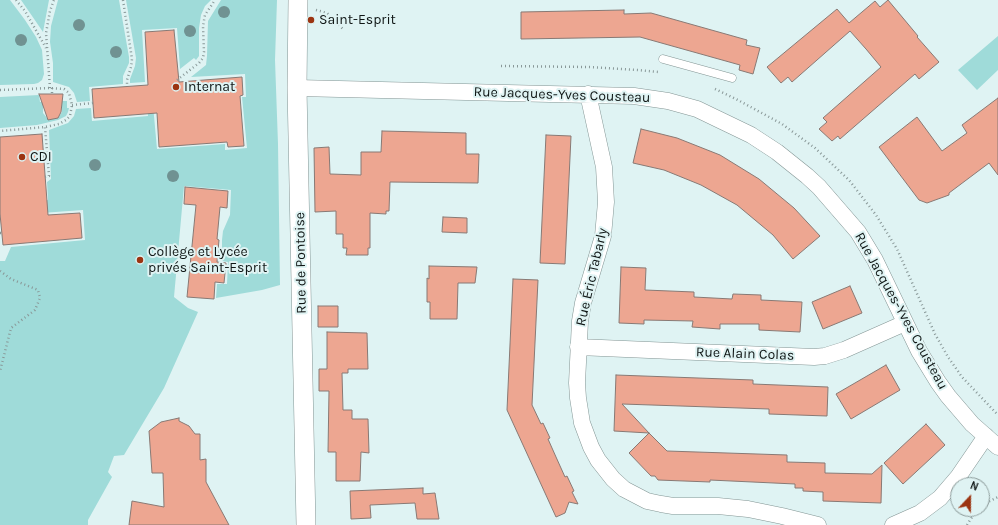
<!DOCTYPE html>
<meta charset="utf-8">
<style>
body{margin:0}
#map{position:relative;width:998px;height:525px;overflow:hidden;background:#dff3f3;font-family:Karla,sans-serif}
canvas{display:block}
.north{position:absolute;left:950px;top:477px;width:40px;height:40px;box-sizing:border-box;background:#dff3f3;border:1px solid #8c9b9a;border-radius:50%;rotate:22deg;font-size:11px;font-weight:700;line-height:16px;text-align:center;color:#0f1615}
.north::after{content:'';display:block;margin:auto;width:14px;height:18px;background:#9b3411;clip-path:polygon(50% 0,100% 100%,50% 72%,0 100%)}
</style>
<div id="map">
<canvas width="998" height="525"></canvas>
<div class="north">N</div>
</div>
<script>
const ctx = document.querySelector('canvas').getContext('2d');
ctx.lineJoin = 'round';
function fill(path, color) { ctx.fillStyle = color; ctx.fill(path, 'evenodd'); }
const toPath = rows => new Path2D(rows.map(r => 'M' + r).join(''));
function trace(path, color, width, dash) { ctx.strokeStyle = color; ctx.lineWidth = width; ctx.lineCap = dash ? 'butt' : 'round'; ctx.setLineDash(dash || []); ctx.stroke(path); }
function write(font, color, halo, rows, align = 'center') {
  ctx.font = font + ' Karla,sans-serif'; ctx.lineWidth = 4; ctx.setLineDash([]); ctx.textBaseline = 'middle'; ctx.strokeStyle = halo; ctx.fillStyle = color; for (const [text, x, y, turn = 0] of rows) {
    ctx.save(); ctx.translate(x, y); ctx.rotate((+turn || 0) * Math.PI / 180); ctx.textAlign = isNaN(turn) ? turn : align; if (halo) ctx.strokeText(text, 0, 0); ctx.fillText(text, 0, 0); ctx.restore();
  }
}
const green = toPath([
 [0,0,10,0,25,20,36,37,42,50,44,74,42,80,38,83,34,84,0,85],
 [21,0,49,0,43,32,30,13],
 [58,0,119,0,129,57,129,63,123,76,123,84,89,87,90,101,77,102,74,93,69,87,53,82,53,63,50,42,51,26],
 [126,0,211,0,205,6,201,15,199,28,199,56,196,60,194,58,180,69,177,28,142,30,145,82,130,83,130,79,135,66,136,58],
 [221,0,277,0,275,60,278,144,280,285,262,290,216,298,217,284,227,284,228,262,222,261,222,240,223,231,230,215,231,190,184,186,174,297,188,308,198,312,164,388,124,455,114,456,108,472,112,477,88,520,88,525,0,525,0,261,5,261,11,247,85,240,83,210,0,216,0,204,48,200,47,182,51,179,49,130,68,123,74,116,76,109,91,108,92,121,148,116,147,105,153,105,157,149,225,144,225,150,247,148,242,97,246,97,245,74,191,77,206,65,207,56,208,21],
 [998,36,998,70,977,90,958,70],
 [39,95,40,102,43,102,43,113,47,118,51,119,58,118,62,112,62,101,67,101,67,108,69,108,68,112,66,116,58,120,37,125,0,128,0,97]
]);
const building = toPath([
 [888,0,918,36,917,37,939,62,919,79,915,74,840,139,838,136,832,141,819,129,827,122,823,118,881,67,866,49,850,31,792,82,788,77,781,83,767,67,837,9,849,23,875,1,880,7,888,0],
 [624,10,624,14,651,13,747,40,746,45,760,48,753,74,739,70,740,65,640,37,521,39,521,12,624,10],
 [174,30,179,82,242,77,243,95,240,96,244,146,228,147,227,142,159,147,157,113,94,118,92,89,148,85,145,32,174,30],
 [39,94,63,94,61,112,58,118,48,120,39,94],
 [998,98,998,175,989,163,949,193,949,195,927,203,919,200,879,147,917,117,942,151,967,133,962,125,998,98],
 [641,129,677,138,720,155,759,179,794,208,820,236,793,259,773,235,737,205,701,185,664,170,633,163,641,129],
 [382,131,466,133,466,154,479,154,478,183,390,182,389,211,386,211,386,214,370,213,370,248,368,248,368,255,346,255,347,248,343,248,343,234,336,234,336,211,315,212,314,148,329,147,330,174,361,175,361,152,381,152,382,131],
 [42,134,48,215,80,213,82,238,3,245,0,214,0,137,42,134],
 [546,135,571,136,565,264,540,263,546,135],
 [185,187,228,191,227,208,220,207,217,239,219,240,217,262,226,263,224,283,215,282,214,299,187,297,196,205,184,204,185,187],
 [443,217,467,218,467,233,442,232,443,217],
 [429,266,477,267,475,283,458,283,457,319,430,319,430,302,427,302,427,278,429,279,429,266],
 [621,267,646,268,645,290,694,292,694,297,732,299,733,294,761,295,761,300,802,302,800,332,759,330,759,324,720,324,720,329,692,327,693,321,644,320,644,324,619,323,621,267],
 [513,279,538,280,532,405,541,424,543,423,550,438,548,439,556,457,565,477,567,476,574,491,572,492,578,504,569,502,565,513,556,517,507,410,513,279],
 [850,286,862,313,823,329,812,302,850,286],
 [318,306,338,306,338,327,318,327,318,306],
 [327,332,367,333,368,369,348,369,348,373,342,373,343,410,352,410,352,419,368,419,369,453,361,452,360,481,336,481,336,452,328,452,329,391,319,391,319,369,327,369,327,332],
 [886,365,900,390,851,419,836,394,886,365],
 [616,375,753,380,753,384,828,387,827,416,769,414,769,409,622,404,649,433,614,431,616,375],
 [179,418,179,421,189,426,195,434,200,434,200,460,206,459,206,482,229,525,129,525,132,501,164,507,163,473,152,473,149,431,161,422,179,418],
 [926,424,945,445,903,484,884,463,926,424],
 [649,433,667,451,787,455,787,462,825,463,825,473,872,474,882,465,881,503,823,501,823,492,803,491,803,488,795,488,795,484,710,480,710,482,658,480,655,476,651,476,629,453,649,433],
 [423,488,423,494,435,493,439,519,417,519,415,503,370,505,371,518,351,519,350,491,423,488]
]);
const path = toPath([
 [16,0,25,11,46,48],
 [123,0,132,59,131,67,127,80,127,86],
 [316,10,327,13,343,29],
 [501,66,588,67,637,70,659,72],
 [177,80,199,63,203,58,204,52,203,26,205,15,215,0],
 [50,88,46,33,50,11,54,0],
 [52,88,52,94],
 [715,89,736,99,782,124,815,148,849,180,876,215,897,249,935,334,948,357,962,377,998,415],
 [0,90,50,88,64,89,69,93,72,105,70,116,66,120,59,124,45,127,0,131],
 [72,105,93,103],
 [45,177,49,176,45,127],
 [0,233,2,233],
 [0,271,11,279,38,290,40,298,35,310,11,328,0,371],
 [982,505,998,497],
 [967,525,977,509]
]);
const service = toPath([
 [663,59,732,78]
]);
const minor = toPath([
 [297,88,634,96,668,101,697,109,751,135,777,152,807,176,819,187,858,232,875,260,919,351,938,382,948,396,972,424,998,447],
 [588,94,604,167,606,202,603,236,583,303,580,321,577,383,578,398,582,423,591,447,598,460,613,479,624,489,647,501,661,504,673,506,718,506,748,509,782,516,818,525],
 [578,347,814,357,825,356,844,350,905,323],
 [893,525,920,513,940,498,958,477,986,436]
]);
const tertiary = toPath([
 [298,0,297,88,306,525]
]);
const trees = [
 [224,12],
 [79,25],
 [190,31],
 [21,40],
 [116,52],
 [95,165],
 [173,176]
];
const markers = [
 [311,20,4,"#9b3411"],
 [176,87,4,"#9b3411"],
 [22,157,4,"#9b3411"],
 [140,260,4,"#9b3411"]
];
const poiNames = [
 ["Saint-Esprit",319,20],
 ["Internat",184,87],
 ["CDI",30,157],
 ["Collège et Lycée",148,252],
 ["privés Saint-Esprit",148,268]
];
const streetNames = [
 ["Rue Jacques-Yves Cousteau",562,95,2],
 ["Rue de Pontoise",301,263,-91],
 ["Rue Éric Tabarly",592,277,-77],
 ["Rue Jacques-Yves Cousteau",901,311,61],
 ["Rue Alain Colas",745,354,2]
];
fill(green, '#9fdbd9');
fill(building, '#eda691');
trace(building, '#887974', 1);
trace(service, '#839594', 9);
trace(minor, '#839594', 17);
trace(tertiary, '#839594', 20);
trace(path, '#899898', 2.5, [1, 3]);
trace(service, '#fff', 8);
trace(minor, '#fff', 16);
trace(tertiary, '#fff', 19);
ctx.fillStyle = '#709292';
for (const [x, y] of trees) { ctx.beginPath(); ctx.arc(x, y, 6, 0, 2 * Math.PI); ctx.fill(); }
for (const [x, y, r, color] of markers) { const dot = new Path2D(); dot.arc(x, y, r, 0, 2 * Math.PI); ctx.fillStyle = color; ctx.fill(dot); trace(dot, '#dff3f3', 1.5); }
write('14px', '#0f1615', '#dff3f3', poiNames, 'left');
write('14px', '#0f1615', '#dff3f3', streetNames);
</script>
